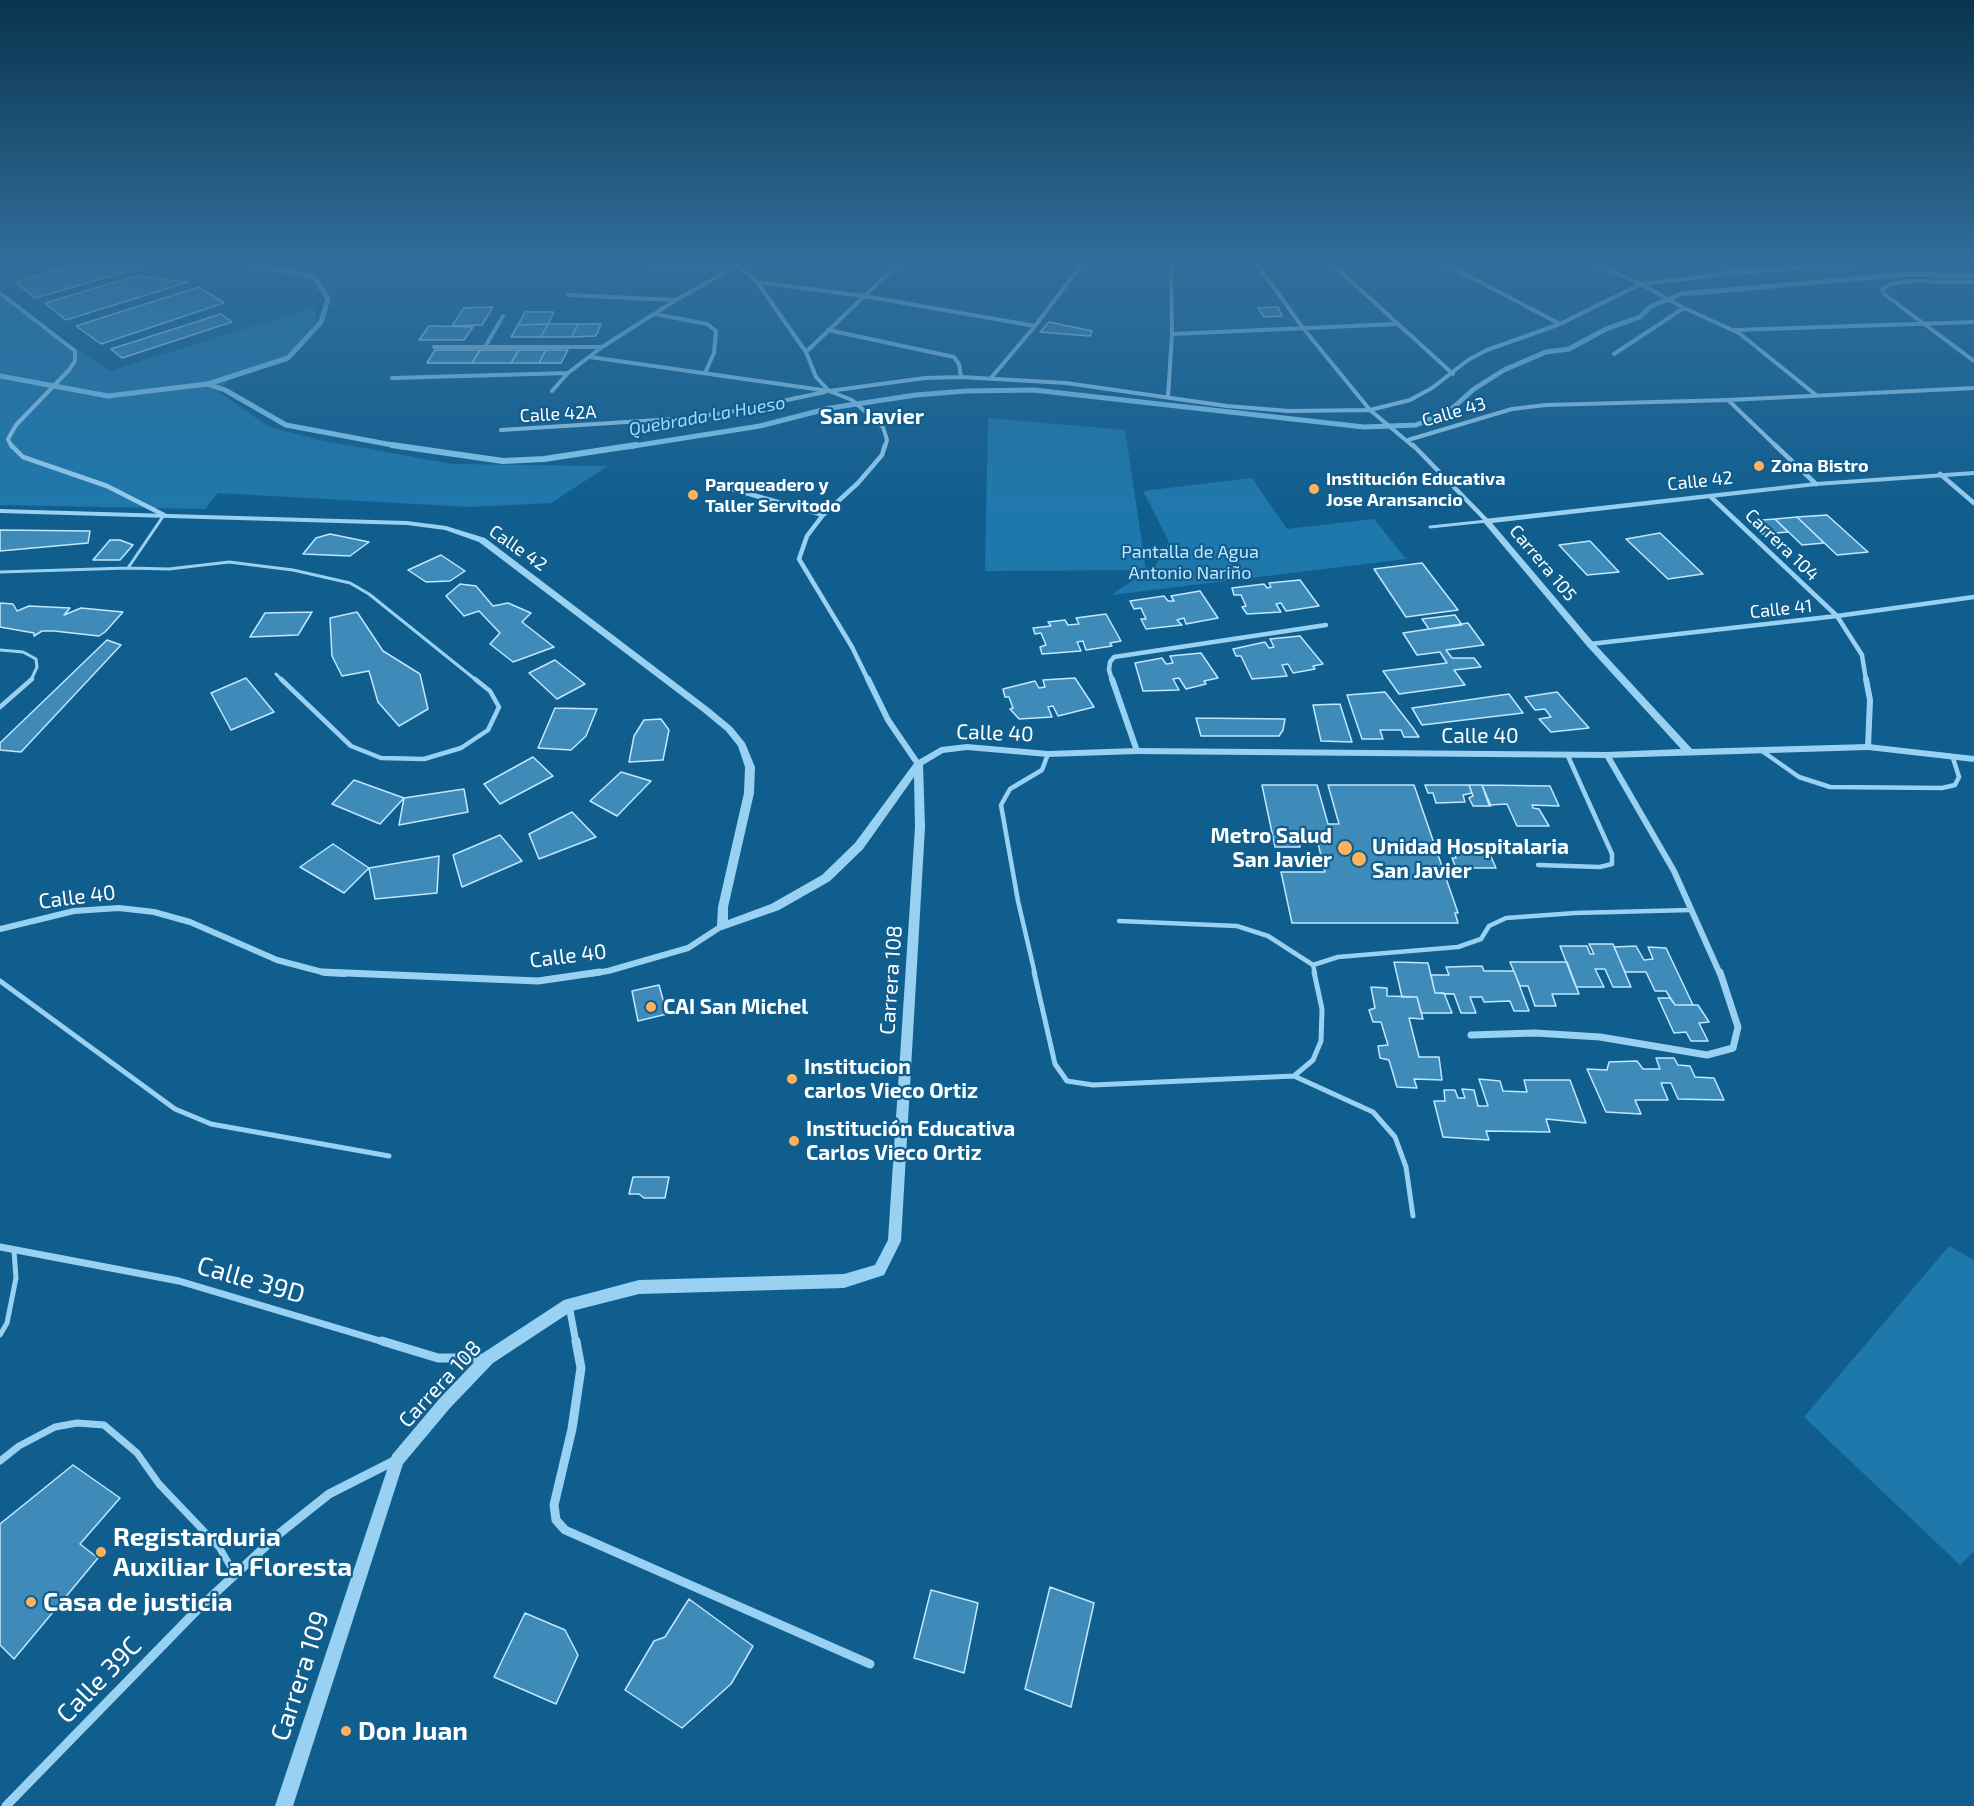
<!DOCTYPE html>
<meta charset="utf-8">
<style>
body{margin:0}
canvas{display:block;background:#105e8e}
</style>
<canvas width="1974" height="1806"></canvas>
<script>
const ctx = document.querySelector('canvas').getContext('2d');
ctx.lineJoin = 'round';
function fill(path, color) { ctx.fillStyle = color; ctx.fill(path, 'evenodd'); }
const toPath = rows => new Path2D(rows.map(r => 'M' + r).join(''));
function trace(path, color, width, dash) { ctx.strokeStyle = color; ctx.lineWidth = width; ctx.lineCap = dash ? 'butt' : 'round'; ctx.setLineDash(dash || []); ctx.stroke(path); }
function write(font, color, halo, rows, align = 'center') {
  ctx.font = font + ' "Exo 2",sans-serif'; ctx.lineWidth = 4.5; ctx.setLineDash([]); ctx.textBaseline = 'middle'; ctx.strokeStyle = halo; ctx.fillStyle = color; for (const [text, x, y, turn = 0] of rows) {
    ctx.save(); ctx.translate(x, y); ctx.rotate((+turn || 0) * Math.PI / 180); ctx.textAlign = isNaN(turn) ? turn : align; if (halo) ctx.strokeText(text, 0, 0); ctx.fillText(text, 0, 0); ctx.restore();
  }
}
const green = toPath([
 [0,293,38,324,110,371,315,307,316,321,286,357,234,373,219,392,269,427,319,440,452,464,608,466,551,503,470,507,218,493,205,509,0,505],
 [988,418,1125,430,1146,570,985,571],
 [1252,478,1287,529,1374,519,1406,559,1111,595,1156,565,1169,542,1143,491],
 [1949,1246,1974,1260,1974,1551,1960,1565,1804,1417]
]);
const streamFar1 = toPath([
 [0,376,108,396,207,384,225,390,286,425,403,447],
 [208,384,288,358,321,322,328,299,314,277,235,260],
 [627,447,760,426,830,408,916,395,966,391,1034,390,1364,427,1416,425,1448,412,1474,389,1504,370,1546,352,1569,349,1606,329,1640,317,1650,307,1681,294,1910,274,1974,276]
]);
const stream = toPath([
 [392,445,503,461,544,459,636,445]
]);
const building = toPath([
 [92,260,133,260,143,267,35,298,15,282,92,260],
 [136,276,188,282,66,320,45,303,136,276],
 [199,287,224,303,101,344,76,326,199,287],
 [493,307,482,325,452,326,464,308,493,307],
 [1278,307,1282,316,1264,317,1258,308,1278,307],
 [525,312,554,312,548,324,518,325,525,312],
 [221,314,232,322,122,358,111,349,221,314],
 [1049,322,1092,331,1090,336,1040,332,1049,322],
 [548,324,541,337,511,337,518,325,548,324],
 [548,324,578,324,572,337,541,337,548,324],
 [578,324,601,324,596,336,572,337,578,324],
 [429,326,473,327,464,340,419,340,429,326],
 [435,350,480,350,472,363,427,363,435,350],
 [480,350,519,350,511,363,472,363,480,350],
 [519,350,546,350,539,363,511,363,519,350],
 [546,350,568,350,561,363,539,363,546,350],
 [1827,515,1868,552,1837,555,1797,517,1827,515],
 [1797,517,1824,543,1802,545,1775,519,1797,517],
 [1775,519,1788,532,1762,534,1749,521,1775,519],
 [0,530,90,531,88,543,0,551,0,530],
 [1660,533,1703,574,1668,579,1626,539,1660,533],
 [330,534,369,542,350,556,303,554,316,538,330,534],
 [110,540,120,540,133,545,120,560,93,560,110,540],
 [1590,541,1619,572,1587,575,1559,545,1590,541],
 [441,555,465,571,450,581,426,582,408,570,441,555],
 [1422,563,1458,610,1406,617,1374,569,1422,563],
 [1300,580,1319,606,1286,611,1281,603,1276,604,1281,612,1247,614,1242,607,1246,606,1241,595,1234,595,1232,588,1264,584,1267,588,1271,587,1269,583,1300,580],
 [460,584,476,586,493,606,508,603,531,613,522,622,554,647,513,662,490,644,500,633,479,611,464,616,446,596,460,584],
 [1200,591,1218,618,1186,624,1184,618,1177,620,1182,625,1146,629,1141,619,1146,619,1141,608,1134,609,1130,601,1164,596,1168,601,1174,601,1171,596,1200,591],
 [0,603,13,604,17,611,29,606,70,608,64,615,81,608,123,612,105,632,99,636,54,631,42,631,34,636,34,633,0,627,0,603],
 [312,612,298,635,250,637,265,613,312,612],
 [357,612,383,651,420,674,428,709,399,726,378,702,369,671,342,676,332,656,330,618,357,612],
 [1106,614,1121,641,1110,643,1112,646,1086,650,1083,641,1077,642,1081,651,1042,654,1040,647,1046,645,1041,633,1035,634,1033,628,1051,626,1048,622,1065,620,1068,625,1079,624,1076,618,1106,614],
 [1455,615,1462,625,1429,629,1422,619,1455,615],
 [1468,623,1484,645,1446,650,1452,658,1474,658,1481,667,1454,670,1465,685,1399,694,1383,671,1447,663,1440,652,1417,655,1403,633,1468,623],
 [1300,636,1323,664,1313,666,1315,669,1293,673,1288,664,1282,665,1287,676,1252,679,1241,656,1236,656,1233,649,1265,642,1269,648,1274,647,1270,639,1300,636],
 [107,640,121,645,21,752,0,750,0,743,107,640],
 [1201,653,1218,678,1204,681,1206,684,1186,689,1179,678,1173,679,1179,690,1143,691,1135,663,1162,658,1166,664,1173,663,1170,656,1201,653],
 [555,660,585,684,557,699,529,673,555,660],
 [246,678,274,712,231,730,211,693,246,678],
 [1075,678,1094,707,1058,716,1053,706,1048,707,1052,717,1019,719,1010,709,1013,708,1009,697,1005,697,1003,689,1035,681,1039,688,1045,687,1043,680,1075,678],
 [1385,692,1413,728,1419,737,1404,737,1401,730,1380,730,1383,739,1362,739,1347,695,1385,692],
 [1557,692,1589,728,1551,732,1539,719,1551,717,1545,709,1535,710,1525,697,1557,692],
 [1509,694,1523,713,1422,725,1412,708,1509,694],
 [1340,704,1352,742,1321,741,1313,705,1340,704],
 [555,708,597,709,586,736,571,750,538,748,555,708],
 [1196,718,1285,719,1283,730,1279,736,1201,736,1196,718],
 [661,719,669,730,663,760,629,762,634,736,644,720,661,719],
 [533,757,553,776,500,804,484,784,533,757],
 [621,772,651,781,617,816,590,801,621,772],
 [354,780,404,798,380,824,332,804,354,780],
 [1262,785,1317,785,1328,824,1339,824,1328,785,1414,785,1458,913,1455,913,1458,923,1292,923,1281,872,1325,872,1316,835,1297,835,1300,847,1275,847,1262,785],
 [1425,785,1469,785,1472,793,1463,795,1465,802,1436,803,1433,793,1428,793,1425,785],
 [1469,785,1482,785,1491,806,1473,806,1469,798,1473,796,1469,785],
 [1482,785,1550,786,1559,806,1532,805,1533,808,1539,809,1549,826,1517,826,1507,804,1489,805,1482,785],
 [464,789,468,812,399,825,404,798,464,789],
 [572,812,596,837,539,859,529,834,572,812],
 [500,835,522,861,462,887,453,855,500,835],
 [333,844,369,868,344,893,300,867,333,844],
 [1454,849,1488,850,1496,868,1456,868,1452,858,1456,858,1454,849],
 [439,856,437,893,375,899,369,868,439,856],
 [1589,944,1613,944,1631,987,1613,987,1605,969,1595,969,1604,987,1576,987,1560,946,1587,946,1590,954,1594,954,1589,944],
 [1636,946,1644,960,1653,959,1648,947,1666,948,1693,1005,1675,1005,1666,991,1655,991,1646,972,1625,972,1614,947,1636,946],
 [1394,962,1428,963,1435,993,1444,993,1452,1013,1421,1013,1417,997,1402,997,1394,962],
 [1510,962,1567,962,1579,994,1552,994,1556,1006,1535,1006,1528,986,1520,986,1510,962],
 [1482,966,1484,971,1514,971,1529,1011,1514,1011,1510,1001,1484,1002,1482,997,1470,997,1476,1013,1461,1013,1454,994,1435,993,1431,975,1449,975,1446,967,1482,966],
 [659,985,667,1014,638,1021,632,991,659,985],
 [1371,987,1387,988,1387,996,1417,997,1423,1019,1409,1018,1419,1057,1439,1057,1442,1080,1414,1079,1417,1088,1397,1087,1389,1060,1380,1058,1378,1046,1388,1045,1381,1022,1373,1022,1369,1010,1375,1008,1371,987],
 [1658,998,1670,998,1675,1005,1698,1005,1709,1022,1699,1023,1708,1041,1691,1041,1686,1032,1674,1033,1658,998],
 [1656,1058,1674,1058,1678,1065,1690,1066,1695,1077,1714,1078,1724,1100,1678,1099,1671,1083,1661,1083,1668,1100,1635,1100,1641,1114,1606,1112,1587,1069,1607,1070,1609,1062,1637,1061,1643,1069,1660,1069,1656,1058],
 [1479,1079,1500,1081,1503,1091,1527,1092,1524,1080,1570,1080,1586,1123,1546,1119,1550,1132,1486,1131,1489,1140,1443,1137,1434,1101,1445,1101,1444,1090,1455,1090,1458,1098,1465,1098,1462,1089,1474,1090,1478,1106,1488,1106,1479,1079],
 [633,1177,669,1177,665,1198,644,1198,639,1194,629,1194,633,1177],
 [73,1465,120,1498,80,1544,98,1558,14,1659,0,1645,0,1524,73,1465],
 [1050,1587,1094,1603,1071,1707,1025,1689,1050,1587],
 [931,1590,978,1603,964,1673,914,1658,931,1590],
 [689,1599,753,1646,731,1684,682,1728,625,1690,654,1641,665,1637,689,1599],
 [525,1613,565,1630,578,1655,556,1704,494,1677,525,1613]
]);
const serviceFar3 = toPath([
 [164,515,128,568,169,569,229,562,293,570,350,583,369,594,476,680],
 [1430,527,1487,521],
 [0,572,128,568],
 [0,650,23,652,36,659,37,667,31,680],
 [276,674,282,680]
]);
const serviceFar2 = toPath([
 [281,679,351,746,381,758,424,759,461,748,488,730,499,707,490,691,475,679],
 [0,707,32,679],
 [1762,751,1799,777,1830,787,1942,788,1955,785,1959,777,1953,758],
 [1538,865,1600,867,1612,864,1612,854,1567,754],
 [1119,921,1237,926,1268,936,1313,965],
 [1035,974,1018,901,1001,805,1010,789,1042,770,1048,754],
 [1315,974,1313,965,1338,957,1458,947,1481,939,1489,926,1506,918,1575,913,1690,910]
]);
const serviceFar1 = toPath([
 [1034,972,1055,1064,1067,1081,1093,1085,1294,1076],
 [1314,972,1322,1009,1321,1041,1313,1060,1294,1076,1373,1112,1395,1137,1406,1167,1413,1216],
 [0,981,175,1109,211,1124,389,1156],
 [0,1335,7,1323,16,1278,14,1251]
]);
const service = toPath([
 [0,1461,19,1446,55,1427,77,1423,104,1425,137,1453,159,1484,219,1547,235,1574]
]);
const minorFar4 = toPath([
 [577,260,739,267,757,282,806,352,816,377,829,391,852,400,883,427,887,440,885,447],
 [1140,260,1171,262,1330,262,1341,260],
 [1254,260,1303,328,1370,410,1414,447],
 [1438,260,1560,324],
 [1586,260,1641,284,1684,308,1739,333,1816,395],
 [1715,260,1735,273],
 [1943,260,1974,263],
 [1330,262,1453,374],
 [757,282,864,296,1035,326],
 [1974,282,1909,281,1891,284,1882,289,1884,294,1974,361],
 [0,293,75,351,75,361,69,370,16,425,8,439,12,447],
 [568,295,675,300],
 [655,314,707,324,716,331,714,353,705,373],
 [828,330,954,357,959,364,961,377],
 [1735,330,1974,322],
 [1172,334,1397,324],
 [434,347,602,347],
 [485,347,503,316],
 [806,352,902,260],
 [1614,354,1684,308],
 [590,357,829,391,925,378,961,377,1066,383,1227,406,1289,411,1370,410,1410,400,1432,388,1468,360,1487,350,1560,324,1641,284,1736,273,1900,260],
 [392,378,568,373],
 [991,378,1035,326,1085,260],
 [552,391,568,373,602,347,676,300,747,260],
 [1168,397,1172,334,1171,262],
 [1728,400,1777,447],
 [501,430,674,419,725,413,825,392],
 [1408,440,1512,409,1546,405,1728,400,1974,388]
]);
const minorFar3 = toPath([
 [11,445,23,457,107,486,164,515],
 [1413,445,1487,521],
 [1775,445,1816,484],
 [1940,474,1974,503],
 [725,487,823,515],
 [1711,497,1837,616,1862,655,1866,680],
 [1590,644,1837,616,1974,597],
 [868,680,852,647,799,559,807,536,823,515,858,483,882,455,885,445],
 [1112,680,1109,670,1110,662,1114,657,1326,625]
]);
const minorFar2 = toPath([
 [868,679,888,720,918,764],
 [1112,679,1137,751],
 [1866,679,1870,700,1868,747],
 [1607,755,1674,871,1720,974],
 [0,929,74,911,119,908,154,912,190,922,277,960,326,973,344,974],
 [589,974,608,971,688,948,722,926]
]);
const minorFar1 = toPath([
 [323,972,538,981,600,972],
 [1471,1035,1535,1033,1600,1037,1707,1055,1733,1048,1738,1027,1720,972],
 [0,1247,179,1281,387,1343],
 [569,1305,576,1343]
]);
const minor = toPath([
 [382,1341,438,1358,487,1358],
 [576,1341,581,1368,572,1429,554,1505,556,1520,565,1530,870,1664],
 [6,1806,199,1608,280,1533,329,1494,396,1460]
]);
const tertiary = toPath([
 [1974,471,1974,475,1816,486,1492,523,1593,642,1692,749,1868,744,1974,756,1974,762,1868,750,1607,758,1137,754,1048,757,967,750,943,753,923,765,925,827,901,1241,884,1275,844,1288,639,1294,572,1311,493,1363,450,1408,403,1464,293,1806,275,1806,392,1455,440,1398,483,1353,564,1300,639,1280,844,1274,875,1265,888,1240,915,827,914,777,863,849,830,881,779,910,722,930,718,929,717,926,718,907,744,793,745,767,738,746,726,731,703,712,479,542,445,530,407,525,0,513,0,509,407,521,446,526,485,538,709,708,732,727,745,743,755,767,754,793,728,907,728,920,771,904,822,875,855,843,915,762,941,747,967,744,1048,751,1137,748,1607,752,1681,749,1587,646,1484,523,1484,519,1816,482,1974,471]
]);
const markers = [
 [1759,466,6,"#ffb25b"],
 [1314,489,6,"#ffb25b"],
 [693,495,6,"#ffb25b"],
 [1345,848,8,"#ffb25b"],
 [1359,859,8,"#ffb25b"],
 [651,1007,6,"#ffb25b"],
 [792,1079,6,"#ffb25b"],
 [794,1141,6,"#ffb25b"],
 [101,1552,6,"#ffb25b"],
 [31,1602,6,"#ffb25b"],
 [346,1731,6,"#ffb25b"]
];
const farStreetnames = [
 ["Calle 43",1454,412,-16],
 ["Calle 42A",558,414,-3],
 ["Calle 42",1700,481,-6],
 ["Carrera 104",1782,545,44],
 ["Calle 42",518,548,35],
 ["Carrera 105",1543,563,50],
 ["Calle 41",1781,609,-6]
];
const farWaternames = [
 ["Quebrada La Hueso",707,416,-10]
];
const farPoinames = [
 ["Zona Bistro",1771,466],
 ["Institución Educativa",1326,479],
 ["Jose Aransancio",1326,500],
 ["Parqueadero y",705,485],
 ["Taller Servitodo",705,506]
];
const farParknames = [
 ["Pantalla de Agua",1190,552],
 ["Antonio Nariño",1190,573]
];
const streetNames = [
 ["Calle 40",995,733,2],
 ["Calle 40",1480,736],
 ["Calle 40",77,897,-7],
 ["Calle 40",568,956,-7],
 ["Carrera 108",891,980,-86],
 ["Carrera 108",440,1384,-47]
];
const poiNames = [
 ["Metro Salud",1332,836,"right"],
 ["San Javier",1332,860,"right"],
 ["Unidad Hospitalaria",1372,847],
 ["San Javier",1372,871],
 ["CAI San Michel",663,1007],
 ["Institucion",804,1067],
 ["carlos Vieco Ortiz",804,1091],
 ["Institución Educativa",806,1129],
 ["Carlos Vieco Ortiz",806,1153]
];
const farDistrictnames = [
 ["San Javier",872,417]
];
const nearStreetnames = [
 ["Calle 39D",251,1280,16],
 ["Carrera 109",300,1676,-72],
 ["Calle 39C",99,1680,-46]
];
const nearPoinames = [
 ["Registarduria",113,1537],
 ["Auxiliar La Floresta",113,1567],
 ["Casa de justicia",43,1602],
 ["Don Juan",358,1731]
];
fill(green, '#1f78ac');
trace(streamFar1, '#8ad0f6', 5);
trace(stream, '#8ad0f6', 6);
fill(building, '#3e8bb9');
trace(building, '#c0e7fd', 1.5);
trace(serviceFar3, '#99d1f2', 3);
trace(serviceFar2, '#99d1f2', 4.5);
trace(serviceFar1, '#99d1f2', 5);
trace(service, '#99d1f2', 7);
trace(minorFar4, '#99d1f2', 4);
trace(minorFar3, '#99d1f2', 4.5);
trace(minorFar2, '#99d1f2', 6);
trace(minorFar1, '#99d1f2', 7);
trace(minor, '#99d1f2', 9);
fill(tertiary, '#99d1f2');
const sky = ctx.createLinearGradient(0, 0, 0, 513);
sky.addColorStop(0, '#09344e');
sky.addColorStop(0.51, '#316e9b');
sky.addColorStop(1, '#316e9b00');
ctx.fillStyle = sky;
ctx.fillRect(0, 0, 1974, 513);
for (const [x, y, r, color] of markers) { const dot = new Path2D(); dot.arc(x, y, r, 0, 2 * Math.PI); ctx.fillStyle = color; ctx.fill(dot); trace(dot, '#105e8e', 2); }
write('18px', '#fff', '#105e8e', farStreetnames);
write('italic 18px', '#a5dbfa', '#105e8e', farWaternames);
write('bold 18px', '#fff', '#105e8e', farPoinames, 'left');
write('18px', '#c0e7fd', '#105e8e', farParknames);
write('21px', '#fff', '#105e8e', streetNames);
write('bold 21px', '#fff', '#105e8e', poiNames, 'left');
write('bold 22px', '#fff', '#105e8e', farDistrictnames);
write('26px', '#fff', '#105e8e', nearStreetnames);
write('bold 26px', '#fff', '#105e8e', nearPoinames, 'left');
</script>
